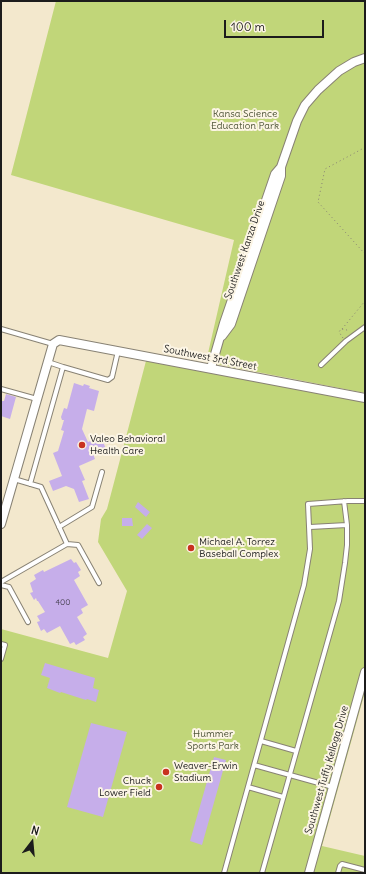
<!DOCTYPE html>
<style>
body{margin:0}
#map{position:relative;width:366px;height:874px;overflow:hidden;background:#f3e8cd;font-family:Delius,sans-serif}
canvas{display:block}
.frame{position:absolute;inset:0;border:2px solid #1c1c1c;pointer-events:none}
.north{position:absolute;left:12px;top:822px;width:40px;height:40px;-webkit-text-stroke:3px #fcf5e5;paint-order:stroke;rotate:16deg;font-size:11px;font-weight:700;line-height:16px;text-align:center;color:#1c1c1c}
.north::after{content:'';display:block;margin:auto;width:14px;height:18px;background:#1c1c1c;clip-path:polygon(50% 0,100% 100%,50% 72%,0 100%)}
.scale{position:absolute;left:224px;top:20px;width:100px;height:18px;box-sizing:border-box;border:2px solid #1c1c1c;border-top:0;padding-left:5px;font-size:12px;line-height:14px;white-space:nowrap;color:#1c1c1c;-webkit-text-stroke:3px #fcf5e5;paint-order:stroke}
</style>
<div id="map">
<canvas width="366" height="874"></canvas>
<div class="frame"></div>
<div class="north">N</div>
<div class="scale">100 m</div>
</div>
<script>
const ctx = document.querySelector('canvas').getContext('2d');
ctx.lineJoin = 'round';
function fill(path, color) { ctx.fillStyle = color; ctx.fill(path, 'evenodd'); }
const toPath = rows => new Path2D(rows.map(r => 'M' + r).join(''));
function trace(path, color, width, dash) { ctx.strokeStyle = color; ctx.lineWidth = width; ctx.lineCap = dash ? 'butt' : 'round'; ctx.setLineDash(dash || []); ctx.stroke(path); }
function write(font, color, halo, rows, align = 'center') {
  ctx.font = font + ' Delius,sans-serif'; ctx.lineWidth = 4; ctx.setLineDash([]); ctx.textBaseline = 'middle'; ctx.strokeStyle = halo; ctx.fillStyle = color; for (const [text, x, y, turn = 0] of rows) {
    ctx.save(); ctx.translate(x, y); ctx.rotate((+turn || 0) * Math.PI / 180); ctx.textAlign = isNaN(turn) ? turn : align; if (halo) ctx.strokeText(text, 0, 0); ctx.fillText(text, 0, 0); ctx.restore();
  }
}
const green = toPath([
 [56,1,365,1,365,393,206,362,234,240,11,175],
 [146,361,365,402,365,692,322,846,365,856,365,873,1,873,1,629,108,658,127,591,98,542,101,519,107,509]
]);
const building = toPath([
 [74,383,83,386,84,384,90,386,89,388,99,391,94,411,87,409,82,429,88,442,101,437,106,449,93,454,95,459,79,466,85,480,82,481,89,499,79,502,74,489,66,486,53,491,49,481,62,476,53,453,58,451,64,431,61,430,64,420,62,420,61,417,64,408,67,409],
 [6,394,16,397,10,419,1,416,1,401,4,401],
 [138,502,150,512,146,517,135,507],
 [122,518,132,518,133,526,122,526],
 [147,524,152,528,142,539,137,535],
 [71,559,74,563,76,562,81,570,78,572,80,576,74,580,88,605,81,609,83,613,77,617,87,634,83,637,85,640,76,645,74,642,70,644,60,626,47,633,44,629,41,631,37,622,40,621,37,616,45,612,38,601,37,601,36,598,34,600,30,593,33,592,30,583,36,579,34,575,43,570,44,572],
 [45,663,95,678,93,688,99,690,96,702,87,699,86,700,61,692,60,693,47,688,50,678,41,675],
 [91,723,127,732,103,817,67,807],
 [214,757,226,760,202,845,190,841]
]);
const path = toPath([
 [365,151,362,149,325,169,318,202,365,254],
 [342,329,365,301],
 [343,338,339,332,341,329,347,330,348,332]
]);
const lane = toPath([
 [1,329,53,344],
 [321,365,346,341,365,327],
 [63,367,108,380,112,377,118,351],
 [1,389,37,399],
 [14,479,41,487,67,544],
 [30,484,63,367,48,362],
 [59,527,92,507,102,472],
 [310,527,347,525],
 [1,582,67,544,78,545,99,583],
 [1,585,9,587,28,622],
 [1,644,5,645,1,659],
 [261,741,296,751],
 [254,765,333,787],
 [248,787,283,797],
 [224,873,304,585,310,549,308,504,348,501,365,501],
 [262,873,339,601,345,563,347,545,347,525,344,501],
 [338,873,340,866,342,864,365,870]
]);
const street = toPath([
 [222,336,231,324,281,176,281,167,297,121,305,105,318,90,339,71,354,62,365,58],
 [211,368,224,323,275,174,281,167],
 [1,524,53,344,59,340,365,398],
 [309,873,365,672]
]);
const markers = [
 [82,445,4,"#c8321e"],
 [191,548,4,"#c8321e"],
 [166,772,4,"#c8321e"],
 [159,787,4,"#c8321e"]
];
const numberNames = [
 ["400",63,603]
];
const parkNames = [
 ["Kansa Science",245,114],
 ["Education Park",245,126],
 ["Hummer",213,734],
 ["Sports Park",213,746]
];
const streetNames = [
 ["Southwest Kanza Drive",245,250,-71],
 ["Southwest 3rd Street",210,358,11],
 ["Southwest Tuffy Kellogg Drive",327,770,-74]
];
const poiNames = [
 ["Valeo Behavioral",90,439],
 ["Health Care",90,451],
 ["Michael A. Torrez",199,542],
 ["Baseball Complex",199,554],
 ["Weaver-Erwin",174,766],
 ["Stadium",174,778],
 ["Chuck",151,781,"right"],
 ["Lower Field",151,793,"right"]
];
fill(green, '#c1d679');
fill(building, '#c6aeea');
trace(lane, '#888274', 6);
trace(street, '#888274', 10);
trace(path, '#888274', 1, [1, 3]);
trace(lane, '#fff', 4);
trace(street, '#fff', 8);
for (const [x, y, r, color] of markers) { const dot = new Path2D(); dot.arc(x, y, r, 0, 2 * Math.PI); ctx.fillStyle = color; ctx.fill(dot); trace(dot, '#fcf5e5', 1.5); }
write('8px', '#464050', null, numberNames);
write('10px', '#4e5438', '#fcf5e5', parkNames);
write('10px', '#1c1c1c', '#fcf5e5', streetNames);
write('10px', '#1c1c1c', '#fcf5e5', poiNames, 'left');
</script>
